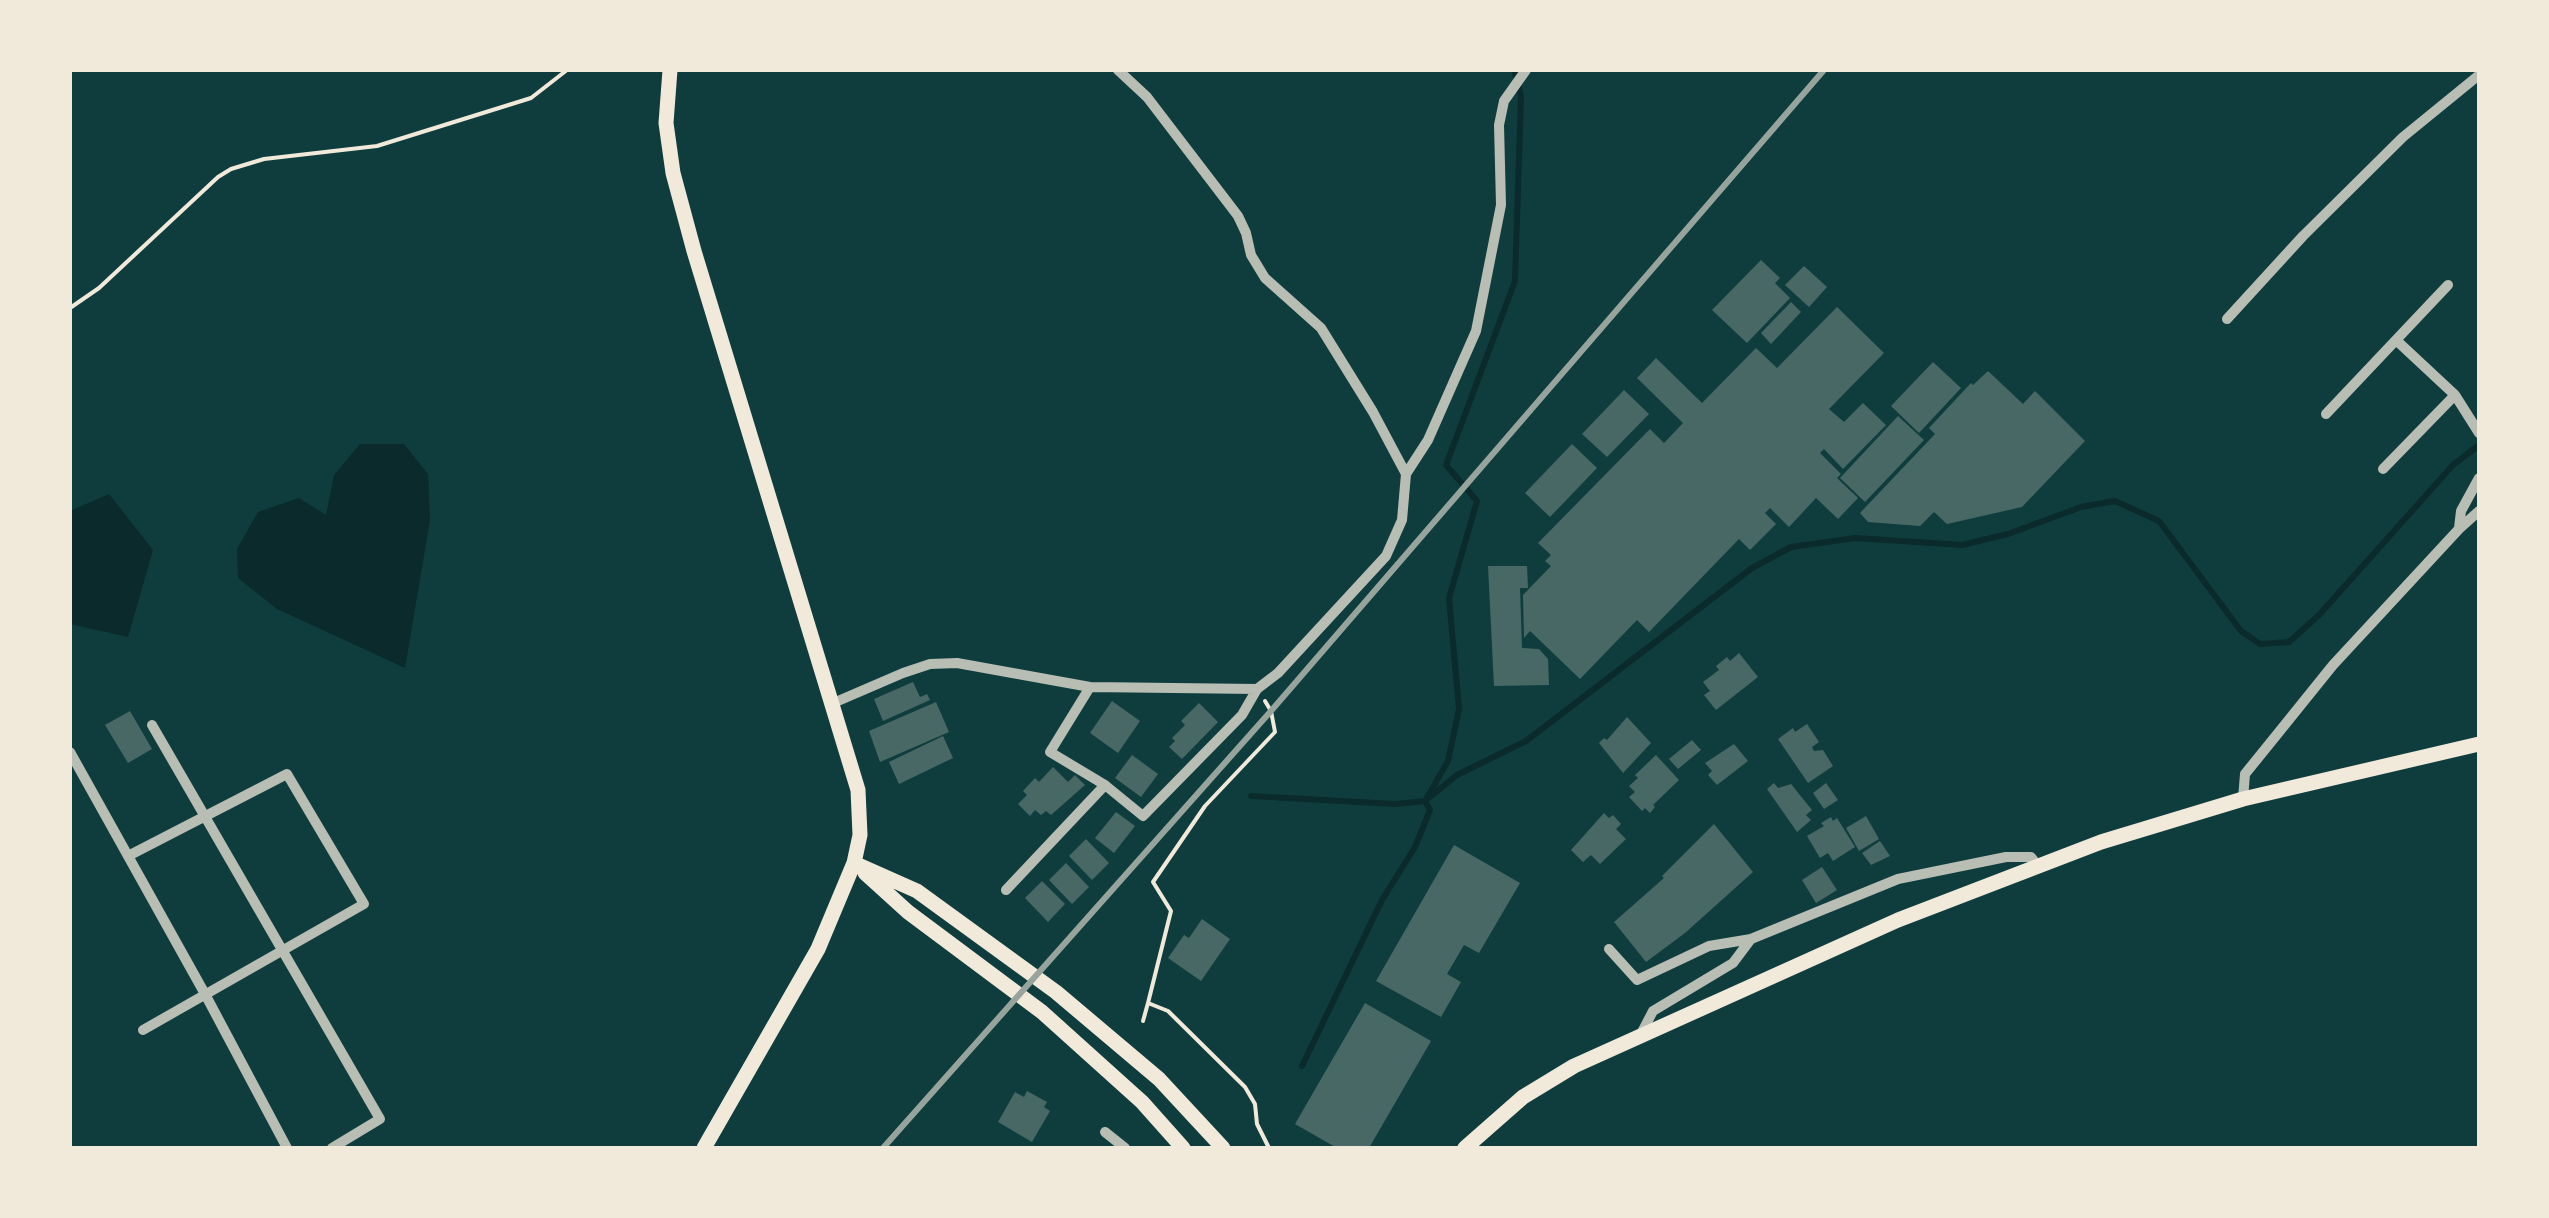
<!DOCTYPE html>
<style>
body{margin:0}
#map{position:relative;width:2549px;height:1218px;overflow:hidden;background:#0f3d3e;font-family:Overpass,sans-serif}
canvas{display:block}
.frame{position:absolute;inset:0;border:72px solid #f1e9da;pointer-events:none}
</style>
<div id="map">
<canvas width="2549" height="1218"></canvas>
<div class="frame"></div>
</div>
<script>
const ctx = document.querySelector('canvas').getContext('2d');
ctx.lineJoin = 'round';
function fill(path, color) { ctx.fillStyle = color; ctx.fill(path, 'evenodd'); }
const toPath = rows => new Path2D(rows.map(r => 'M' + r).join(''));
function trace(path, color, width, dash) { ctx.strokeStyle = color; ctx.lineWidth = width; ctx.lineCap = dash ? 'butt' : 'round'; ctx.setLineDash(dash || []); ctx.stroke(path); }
const water = toPath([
 [360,444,404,444,428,474,430,520,405,668,277,609,238,578,237,549,258,512,299,498,326,515,334,475],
 [109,494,153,550,128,637,70,624,70,511]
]);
const stream = toPath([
 [1251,796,1395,804,1425,801,1457,775,1526,741,1752,568,1791,547,1855,538,1962,545,2008,534,2081,507,2115,501,2159,521,2241,631,2260,644,2289,642,2319,615,2453,465,2479,445],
 [1302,1066,1382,900,1415,847,1430,810,1425,801,1448,761,1459,709,1449,598,1477,501,1446,465,1515,281,1521,96,1514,70]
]);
const building = toPath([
 [1761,260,1780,278,1775,283,1790,298,1747,343,1712,310],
 [1804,266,1827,287,1809,307,1785,285],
 [1791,302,1801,312,1771,344,1761,333],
 [1837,307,1884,353,1829,409,1844,422,1863,403,1886,425,1843,469,1824,449,1820,453,1841,474,1837,478,1858,498,1838,519,1816,498,1789,527,1770,508,1765,513,1776,524,1750,550,1739,539,1649,632,1637,620,1580,679,1530,631,1524,638,1523,595,1551,566,1545,561,1551,555,1538,543,1650,429,1664,443,1683,423,1637,378,1656,358,1702,403,1756,348,1777,368],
 [1933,362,1961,388,1919,433,1891,406],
 [1988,371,2023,404,2035,391,2085,441,2022,507,1947,524,1934,512,1920,526,1868,522,1860,513,1935,434,1929,428,1971,383,1973,385],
 [1624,390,1649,414,1607,457,1582,434],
 [1898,416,1924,440,1865,502,1840,478],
 [1572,444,1597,468,1550,517,1525,493],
 [1488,566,1527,566,1528,588,1520,588,1522,648,1539,649,1548,659,1549,685,1494,686],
 [1739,653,1758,677,1716,710,1704,695,1710,691,1703,682,1719,670,1716,666,1727,657,1730,661],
 [913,682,920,697,927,694,930,700,883,721,874,699],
 [1112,701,1140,721,1118,753,1090,733],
 [936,702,949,732,880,762,869,731],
 [1199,703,1218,722,1182,759,1169,747,1175,741,1172,738,1185,725,1181,721],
 [130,711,152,749,128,763,105,725],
 [1627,717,1651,743,1623,773,1599,743,1604,738,1607,740],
 [1807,724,1819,742,1812,747,1814,751,1823,750,1833,766,1808,783,1778,739,1793,728,1795,732],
 [943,736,953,758,899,784,889,762],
 [1692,740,1701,750,1678,769,1669,759],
 [1734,744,1748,761,1717,785,1708,775,1712,771,1705,763],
 [1132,755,1158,774,1141,797,1115,778],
 [1656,755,1679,780,1653,805,1655,807,1650,813,1645,808,1642,811,1629,797,1635,792,1629,786,1638,778,1635,775],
 [1053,767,1068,782,1075,775,1085,785,1051,815,1046,811,1041,815,1035,810,1030,816,1018,804,1027,795,1023,791,1035,778,1039,782],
 [1774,783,1778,788,1791,784,1812,810,1806,815,1811,820,1797,832,1767,789],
 [1826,783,1838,800,1824,809,1813,793],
 [1116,812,1135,826,1114,853,1095,838],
 [1604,813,1609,818,1613,815,1621,824,1616,829,1626,839,1600,864,1591,855,1583,862,1571,850],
 [1866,816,1879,839,1859,851,1846,828],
 [1831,817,1833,821,1837,818,1855,847,1833,861,1828,853,1820,858,1807,836,1824,826,1821,823],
 [1714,824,1753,872,1685,933,1646,962,1614,922,1664,878,1662,876],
 [1086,839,1109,863,1092,880,1069,856],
 [1880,841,1890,856,1871,865,1862,853],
 [1454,845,1520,883,1479,953,1464,945,1447,974,1461,982,1441,1017,1376,981],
 [1066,863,1089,887,1072,904,1049,880],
 [1822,867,1837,890,1816,903,1802,880],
 [1042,881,1065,904,1048,922,1025,898],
 [1202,919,1230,939,1201,981,1168,958,1184,935,1189,938],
 [1365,1003,1431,1041,1369,1148,1337,1148,1295,1124],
 [1027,1091,1047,1102,1044,1107,1050,1111,1032,1142,998,1122,1015,1092,1024,1097]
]);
const path = toPath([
 [70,308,99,288,218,177,231,169,264,159,377,146,531,98,567,70],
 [1265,701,1271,711,1275,732,1205,806,1153,882,1171,911,1148,1003,1168,1011,1245,1087,1255,1104,1257,1124,1269,1148],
 [1143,1021,1148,1003]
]);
const minor = toPath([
 [1118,70,1147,97,1238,216,1246,233,1251,255,1265,278,1321,328,1373,412,1406,474],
 [2227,319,2303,236,2403,137,2479,75],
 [2396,340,2448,285],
 [2326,414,2396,340,2455,395],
 [2383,469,2455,395,2479,433],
 [2459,528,2461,511,2479,478],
 [1257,689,1278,673,1386,556,1402,520,1406,474,1428,440,1476,331,1501,205,1499,125,1504,101,1526,70],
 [831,704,903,673,930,664,957,663,1090,687,1257,689,1242,715,1143,816,1105,785,1050,752,1090,687],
 [152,725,380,1119,332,1148],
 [70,752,205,994,287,1148],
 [2243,799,2245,774,2279,732,2333,665,2459,529,2479,511],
 [128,856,287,774,364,904,143,1030],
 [1006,890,1105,785],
 [1751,939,1898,879,2006,857,2031,857,2038,866],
 [1609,949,1637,980,1709,946,1751,939,1733,963,1653,1011,1641,1034],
 [1105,1132,1125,1148]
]);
const primary = toPath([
 [670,70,666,123,673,173,694,251,858,790,860,835,854,863,818,949,704,1148],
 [854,863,917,891,1056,992,1159,1079,1223,1148],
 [865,873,908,912,1042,1012,1142,1102,1183,1148],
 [1465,1148,1523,1097,1574,1066,1898,920,2101,842,2243,799,2479,744]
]);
const rail = toPath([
 [883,1148,1271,711,1824,70]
]);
fill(water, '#0a2a2b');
trace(stream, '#0a2a2b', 6);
fill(building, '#486865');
trace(path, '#f1e9da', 4);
trace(minor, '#b8beb3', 10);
trace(primary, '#f1e9da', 15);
trace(rail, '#97a49c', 6);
</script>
